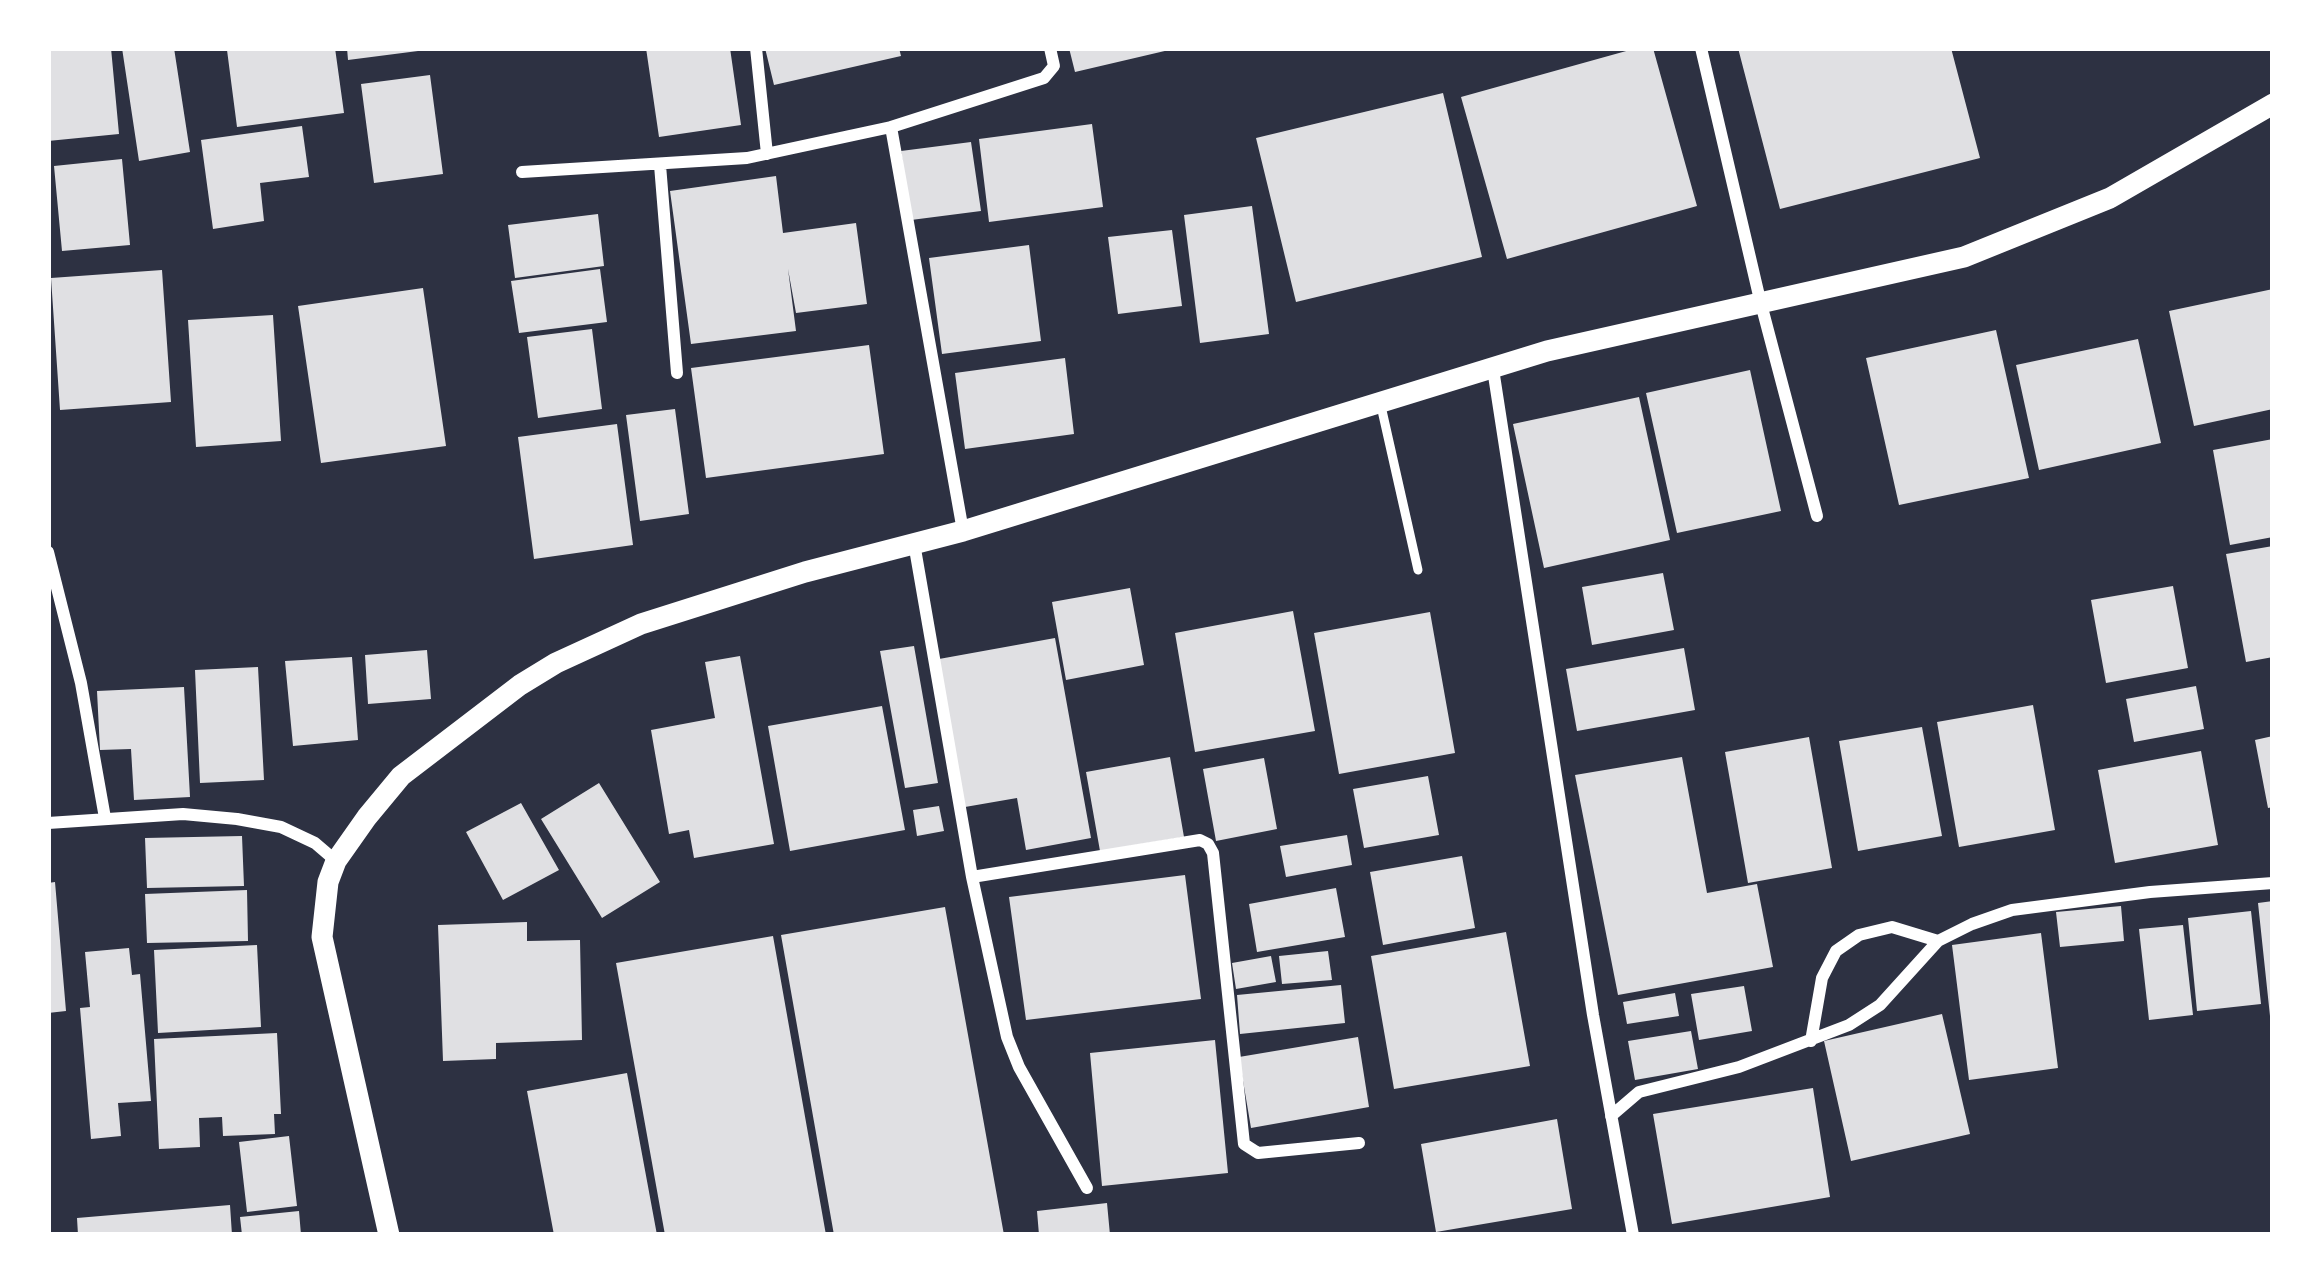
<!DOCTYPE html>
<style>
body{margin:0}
#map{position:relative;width:2321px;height:1283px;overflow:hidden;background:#2d3142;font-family:"Roboto Condensed",sans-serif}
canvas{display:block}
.frame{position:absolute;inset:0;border:51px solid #fff;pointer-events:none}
</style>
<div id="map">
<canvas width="2321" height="1283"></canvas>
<div class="frame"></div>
</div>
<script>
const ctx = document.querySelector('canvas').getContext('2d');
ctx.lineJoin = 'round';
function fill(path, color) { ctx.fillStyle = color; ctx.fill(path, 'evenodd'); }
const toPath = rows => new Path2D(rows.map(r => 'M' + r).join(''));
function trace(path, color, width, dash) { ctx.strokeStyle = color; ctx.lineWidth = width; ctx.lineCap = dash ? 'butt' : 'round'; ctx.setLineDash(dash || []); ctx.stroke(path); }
const building = toPath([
 [111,48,119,134,48,141,48,51],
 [122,48,174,48,190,152,139,161],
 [242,48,335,48,344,113,237,127,227,50],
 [347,48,418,48,418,51,348,60],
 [646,48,730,48,741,125,659,137],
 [765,48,899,48,901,56,774,85],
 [1069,48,1168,48,1169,50,1075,72],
 [1637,48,1653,48,1697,206,1507,259,1461,97],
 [1738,48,1951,48,1980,158,1780,209],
 [430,75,443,174,374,183,361,84],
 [1443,93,1482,257,1296,302,1256,138],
 [1092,124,1103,207,989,222,979,139],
 [302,126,309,177,260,183,264,221,213,229,201,140],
 [971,142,981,211,911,220,901,151],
 [122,159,130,245,62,251,54,166],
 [776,176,783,233,856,223,867,304,796,313,788,269,796,331,691,344,670,191],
 [1252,206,1269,334,1200,343,1184,215],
 [598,214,604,266,515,278,508,225],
 [1172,230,1182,306,1118,314,1108,237],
 [1029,245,1041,341,942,354,929,258],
 [600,269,607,322,519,333,511,281],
 [162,270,171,402,60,410,51,278],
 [423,288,446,446,321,463,298,306],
 [2273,289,2273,409,2194,426,2169,311],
 [273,315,281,441,196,447,188,320],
 [592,329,602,409,538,418,527,337],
 [1996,330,2029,478,1899,505,1866,358],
 [2138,339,2161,443,2039,470,2016,365],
 [869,345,884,454,706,478,691,368],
 [1065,358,1074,434,965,449,955,373],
 [1750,370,1781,511,1677,533,1646,393],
 [1639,397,1670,540,1544,568,1513,424],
 [675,409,689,514,640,521,626,415],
 [617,424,633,545,534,559,518,437],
 [2273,439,2273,537,2230,545,2213,450],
 [2273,546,2273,657,2246,662,2226,554],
 [1663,573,1674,630,1592,645,1582,587],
 [2173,586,2188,668,2106,683,2091,600],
 [1130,588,1144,665,1066,680,1052,602],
 [1293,611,1315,731,1195,752,1175,633],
 [1430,612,1455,753,1339,774,1314,633],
 [1055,638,1091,838,1026,850,1017,798,965,807,939,659],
 [914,646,938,783,905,788,880,651],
 [1684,648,1695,710,1577,731,1566,669],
 [427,650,431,699,368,704,365,655],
 [740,656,774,844,694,858,689,830,669,834,651,730,715,718,705,662],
 [352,657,358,740,293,746,285,661],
 [258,667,264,780,200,783,195,670],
 [2196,686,2204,729,2134,742,2126,699],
 [184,687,190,797,134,800,131,749,100,750,97,691],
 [2033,705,2055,830,1959,847,1937,722],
 [882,706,905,830,790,851,768,726],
 [1922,727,1942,836,1858,851,1839,741],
 [2273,736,2273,807,2268,808,2255,740],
 [1809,737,1832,868,1748,883,1725,752],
 [2201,751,2218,845,2115,863,2098,770],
 [1170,757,1184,837,1100,851,1086,772],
 [1682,757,1707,893,1757,884,1773,967,1618,995,1575,775],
 [1264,758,1277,829,1216,841,1203,769],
 [1428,776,1439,835,1364,848,1353,789],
 [599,783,660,882,602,918,541,819],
 [521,803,559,870,503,900,466,832],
 [939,806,944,831,917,836,913,810],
 [1347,835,1352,865,1286,877,1280,846],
 [242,836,244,886,147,888,145,838],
 [1462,856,1475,928,1383,945,1370,872],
 [1185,875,1201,999,1026,1020,1009,897],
 [55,882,66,1011,48,1013,48,883],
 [1336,888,1345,937,1257,952,1249,904],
 [247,890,248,941,147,943,145,894],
 [2273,901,2273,1016,2270,1016,2258,903],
 [2121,906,2124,941,2060,947,2056,912],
 [945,907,1004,1235,834,1235,781,935],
 [2251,911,2261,1004,2197,1011,2188,918],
 [527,922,527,941,580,940,582,1040,496,1043,496,1059,443,1061,438,925],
 [2183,925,2193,1015,2149,1020,2139,929],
 [1506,932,1530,1066,1394,1089,1371,956],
 [2041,933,2058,1068,1969,1080,1952,945],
 [773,936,826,1235,665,1235,616,963],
 [257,945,261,1027,158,1033,154,950],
 [129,948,132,975,140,974,151,1101,118,1103,121,1136,91,1139,80,1008,90,1007,85,952],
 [1328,951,1332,980,1282,984,1279,956],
 [1271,956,1276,982,1236,989,1232,963],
 [1341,985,1345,1023,1240,1034,1237,995],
 [1744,986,1752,1031,1699,1040,1691,994],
 [1675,993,1679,1016,1627,1024,1623,1002],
 [1942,1014,1970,1134,1851,1161,1824,1041],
 [1691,1031,1698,1069,1635,1080,1628,1041],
 [277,1033,281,1114,274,1114,275,1134,223,1136,222,1117,199,1118,200,1147,159,1149,154,1039],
 [1358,1037,1369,1107,1251,1128,1239,1057],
 [1215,1040,1228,1173,1102,1186,1090,1053],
 [627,1073,657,1235,554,1235,527,1091],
 [1813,1088,1830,1197,1672,1224,1653,1114],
 [1557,1119,1572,1209,1436,1232,1421,1144],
 [289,1136,297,1206,247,1212,239,1142],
 [1107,1203,1110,1235,1039,1235,1037,1211],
 [230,1205,232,1235,78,1235,77,1218],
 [299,1211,301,1235,242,1235,240,1217]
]);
const service = toPath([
 [1381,406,1418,570]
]);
const minor = toPath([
 [756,48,767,154],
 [1701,48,1760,300,1817,516],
 [660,165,677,373],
 [522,172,747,158,891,127],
 [1493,369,1593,1015,1633,1235],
 [963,531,891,127,1044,78,1054,66,1050,48],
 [914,543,972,877,1007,1037,1019,1067,1087,1188],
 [48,552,81,683,105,818],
 [48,823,183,814,237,819,281,827,315,843,336,861],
 [972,877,1200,840,1208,844,1213,853,1244,1144,1258,1153,1359,1143],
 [1811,1041,1822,978,1836,951,1859,935,1892,927,1938,941],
 [1611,1116,1639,1092,1739,1067,1849,1025,1880,1005,1938,941,1972,924,2012,910,2150,892,2273,883]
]);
const tertiary = toPath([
 [389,1235,322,937,328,882,336,861,367,817,401,776,520,685,556,663,641,624,805,572,963,531,1547,351,1964,257,2110,198,2273,104]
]);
fill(building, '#e0e0e3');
trace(service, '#fff', 9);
trace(minor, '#fff', 12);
trace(tertiary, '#fff', 21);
</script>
